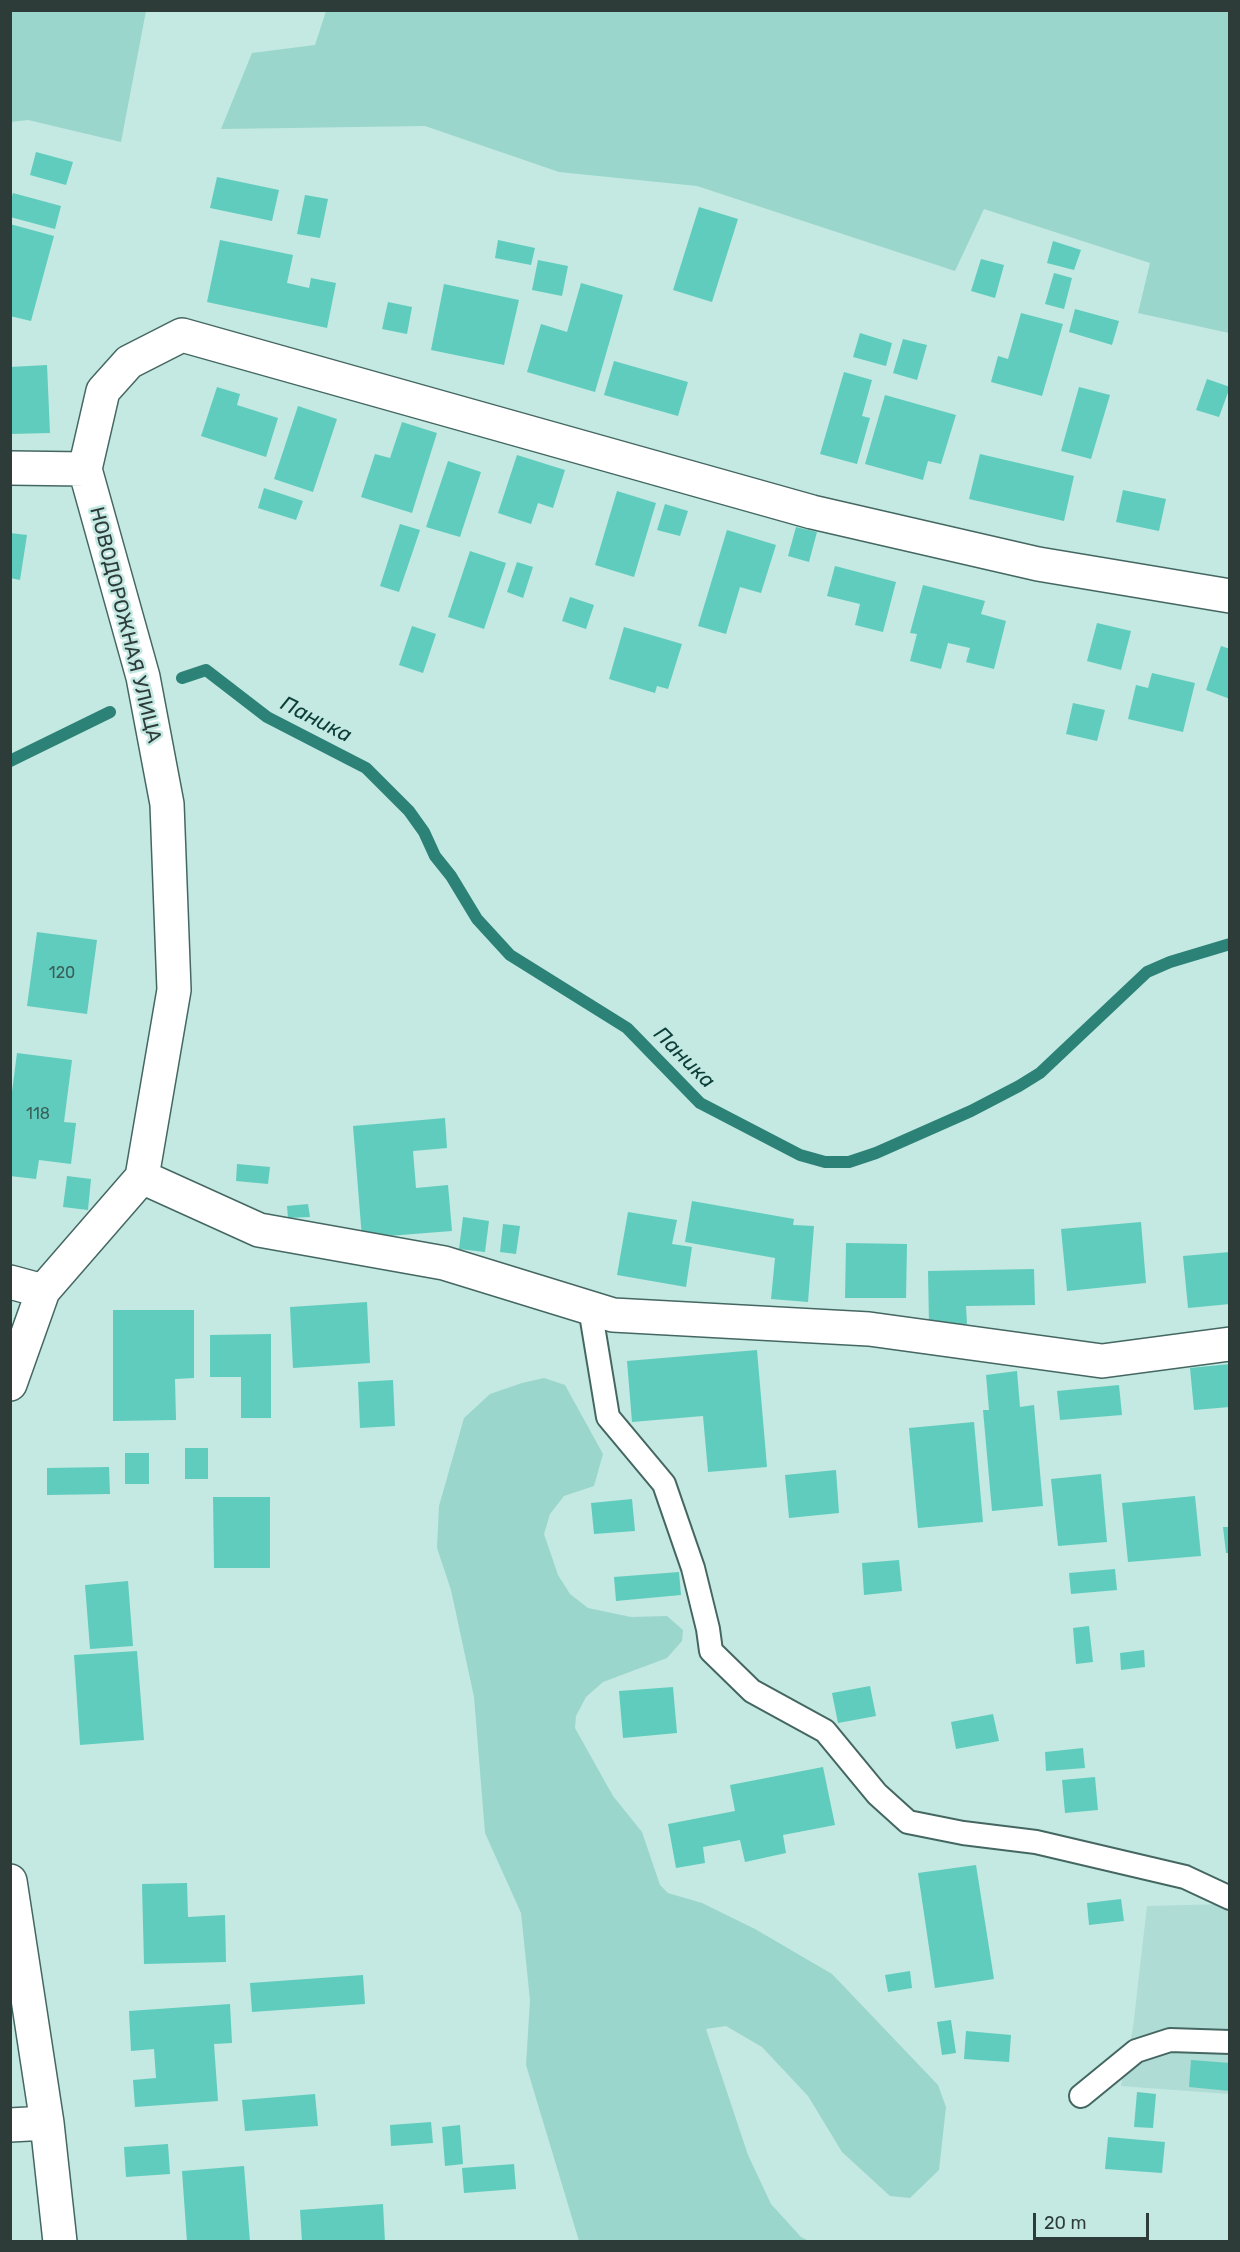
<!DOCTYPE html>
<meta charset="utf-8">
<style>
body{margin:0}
#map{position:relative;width:1240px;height:2252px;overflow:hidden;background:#c3e9e2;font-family:Rubik,sans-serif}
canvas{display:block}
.frame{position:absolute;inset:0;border:12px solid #2d3b39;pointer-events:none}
.scale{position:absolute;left:1033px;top:2213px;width:116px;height:27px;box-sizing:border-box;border:3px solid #2d3b39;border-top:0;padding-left:8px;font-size:18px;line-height:21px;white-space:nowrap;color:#2d3b39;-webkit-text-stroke:4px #c3e9e2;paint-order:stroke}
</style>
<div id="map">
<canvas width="1240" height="2252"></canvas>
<div class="frame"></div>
<div class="scale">20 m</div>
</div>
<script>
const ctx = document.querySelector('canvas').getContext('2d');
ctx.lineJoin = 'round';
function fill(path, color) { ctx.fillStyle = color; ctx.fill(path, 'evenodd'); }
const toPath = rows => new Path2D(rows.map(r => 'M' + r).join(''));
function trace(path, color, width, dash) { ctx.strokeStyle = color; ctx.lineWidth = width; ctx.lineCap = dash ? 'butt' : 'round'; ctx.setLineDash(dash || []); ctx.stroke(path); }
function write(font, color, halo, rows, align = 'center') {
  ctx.font = font + ' Rubik,sans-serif'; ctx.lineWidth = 5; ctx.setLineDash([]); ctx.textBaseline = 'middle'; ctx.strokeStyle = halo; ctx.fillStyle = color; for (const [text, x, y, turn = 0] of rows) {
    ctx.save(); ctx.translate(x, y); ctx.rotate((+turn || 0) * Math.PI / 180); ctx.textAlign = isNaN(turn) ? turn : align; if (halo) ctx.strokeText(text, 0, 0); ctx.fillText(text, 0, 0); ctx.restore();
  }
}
const built = toPath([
 [1229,1904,1229,2094,1121,2086,1133,2028,1147,1906]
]);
const green = toPath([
 [10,11,146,11,121,142,28,120,11,122],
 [326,11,1229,11,1229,333,1138,313,1150,263,984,209,955,271,697,186,559,172,425,126,221,129,252,53,315,45],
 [544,1378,565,1385,603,1454,594,1486,564,1496,550,1514,544,1534,558,1575,570,1594,588,1608,631,1617,667,1616,683,1630,682,1641,667,1658,603,1682,586,1697,576,1716,575,1728,613,1796,642,1832,660,1885,668,1893,702,1903,755,1929,832,1974,938,2085,946,2107,939,2170,910,2198,890,2196,842,2152,808,2096,762,2047,726,2026,706,2029,748,2155,771,2204,801,2237,809,2241,579,2241,526,2065,530,2000,521,1913,485,1833,474,1697,451,1590,437,1548,439,1506,464,1418,490,1394,522,1383]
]);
const stream = toPath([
 [182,678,206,670,267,717,366,768,409,811,424,832,435,856,451,876,477,919,510,955,627,1028,700,1103,800,1155,825,1162,849,1162,876,1153,971,1111,1019,1086,1040,1073,1147,972,1170,962,1230,944],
 [10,761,110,712]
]);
const building = toPath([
 [36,152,73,162,66,185,30,175],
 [217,177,279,190,272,221,210,208],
 [13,193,61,206,55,229,10,217,10,203],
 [305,195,328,199,320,238,297,234],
 [699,207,738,219,712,302,673,290],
 [10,224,54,236,31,321,10,316],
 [220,240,293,255,287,283,309,288,311,278,336,283,327,328,207,302],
 [498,240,535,248,531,265,495,258],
 [1053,241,1081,250,1074,270,1047,263],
 [981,259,1004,265,995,298,971,291],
 [538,260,568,266,562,296,532,290],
 [1054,273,1072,278,1064,309,1045,304],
 [581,283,623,295,595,392,527,372,541,324,567,332],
 [444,284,519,300,504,365,431,350],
 [388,302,412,307,407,334,382,329],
 [1075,309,1119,321,1112,345,1069,332],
 [1021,313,1063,324,1042,396,991,382,998,356,1008,359],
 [860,333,892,343,886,366,853,357],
 [903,339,927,345,917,380,893,373],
 [614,361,688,382,678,416,604,395],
 [47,365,50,433,10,434,10,367],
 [844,372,872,380,862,416,870,418,857,464,820,454],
 [1207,379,1230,387,1219,417,1196,410],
 [217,387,240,394,237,405,278,418,266,457,201,436],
 [1079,387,1110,395,1091,459,1061,451],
 [885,395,956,415,941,464,928,461,923,480,865,464],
 [298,406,337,419,313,492,274,479],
 [402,422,437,433,412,513,361,497,375,454,390,458],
 [980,454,1074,476,1064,521,969,499],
 [517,455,565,470,553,508,538,503,531,524,498,513],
 [448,461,481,472,460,537,426,527],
 [264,488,303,501,296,520,258,508],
 [1123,490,1166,499,1159,531,1116,522],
 [617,491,656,503,634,577,595,565],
 [665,504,688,511,680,536,657,530],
 [400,524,420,530,399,592,380,586],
 [796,527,817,532,809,562,788,556],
 [727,530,776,545,761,593,740,587,726,634,698,626],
 [10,533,27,535,20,580,10,578],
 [470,551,506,563,484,629,448,617],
 [517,562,533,567,523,598,507,592],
 [835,566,896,582,883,632,855,625,860,604,827,596],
 [923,585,985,601,981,614,1006,621,994,669,966,662,970,648,948,643,941,669,910,661,917,634,910,633],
 [570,597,594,605,586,629,562,621],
 [1097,623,1131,631,1121,670,1087,661],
 [412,626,436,634,423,673,399,665],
 [624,627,682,644,668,689,657,686,655,693,609,679],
 [1221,646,1230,649,1230,699,1206,690],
 [1152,673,1195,683,1183,732,1128,719,1136,685,1148,688],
 [1073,703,1105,710,1097,741,1066,734],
 [37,932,97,940,87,1014,27,1006],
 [17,1053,72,1060,64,1122,76,1123,71,1164,39,1160,36,1179,10,1176,10,1107],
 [445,1118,447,1148,413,1151,416,1188,448,1185,452,1231,362,1238,353,1126],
 [237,1164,270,1167,268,1184,236,1181],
 [67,1176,91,1179,88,1210,63,1207],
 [692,1201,794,1219,793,1225,814,1226,808,1302,771,1299,775,1258,685,1242],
 [308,1204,310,1217,288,1218,287,1206],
 [628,1212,677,1220,672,1244,692,1247,686,1287,617,1275],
 [463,1217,489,1221,485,1252,459,1249],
 [1141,1222,1146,1283,1067,1291,1061,1229],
 [503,1224,520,1226,516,1254,500,1252],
 [846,1243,907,1244,906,1298,845,1298],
 [1230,1252,1230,1304,1188,1308,1183,1256],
 [1034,1269,1035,1305,966,1306,967,1324,929,1325,928,1271],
 [367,1302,370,1363,293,1368,290,1307],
 [113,1310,194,1310,194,1378,175,1379,176,1420,113,1421],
 [271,1334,271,1418,241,1418,241,1377,210,1377,210,1335],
 [757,1350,767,1467,708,1472,703,1416,632,1422,627,1361],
 [1230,1364,1230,1407,1194,1410,1190,1368],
 [1017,1371,1020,1407,1034,1405,1043,1506,992,1511,983,1410,989,1410,986,1375],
 [393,1380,395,1426,360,1428,358,1382],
 [1119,1385,1122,1415,1060,1420,1057,1391],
 [974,1422,983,1522,918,1528,909,1428],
 [185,1448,208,1448,208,1479,185,1479],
 [125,1453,149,1453,149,1484,125,1484],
 [109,1467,110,1494,47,1495,47,1468],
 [836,1470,839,1513,789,1518,785,1475],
 [1101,1474,1107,1542,1058,1546,1051,1479],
 [1195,1496,1201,1556,1128,1562,1122,1503],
 [213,1497,270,1497,270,1568,214,1568],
 [632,1499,635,1531,594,1534,591,1503],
 [1223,1527,1230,1527,1230,1553,1226,1553],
 [899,1560,902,1591,864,1595,862,1563],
 [1115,1569,1117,1590,1071,1594,1069,1573],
 [679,1572,681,1595,616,1601,614,1577],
 [128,1581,133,1646,90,1649,85,1585],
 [1089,1626,1093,1662,1076,1664,1073,1628],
 [1144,1650,1145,1667,1121,1670,1120,1653],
 [137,1651,144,1740,80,1745,74,1655],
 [870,1686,876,1716,838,1723,832,1693],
 [673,1687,677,1733,623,1738,619,1691],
 [993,1714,999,1741,956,1749,951,1722],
 [1083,1748,1085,1768,1046,1771,1045,1752],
 [823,1767,835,1825,783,1835,786,1853,745,1862,740,1840,703,1847,705,1863,676,1868,668,1824,735,1811,730,1785],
 [1095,1777,1098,1810,1065,1813,1062,1780],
 [976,1865,994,1979,935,1988,918,1873],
 [187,1883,188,1917,225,1915,226,1962,144,1964,142,1884],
 [1121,1899,1124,1921,1089,1925,1087,1903],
 [910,1971,912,1988,888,1992,885,1975],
 [363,1975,365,2004,252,2012,250,1983],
 [230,2004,232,2043,214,2044,218,2101,135,2107,133,2080,156,2078,154,2049,131,2051,129,2011],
 [951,2020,956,2053,942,2055,937,2022],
 [966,2031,1011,2035,1009,2062,964,2059],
 [1191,2060,1230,2063,1230,2091,1189,2087],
 [1137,2092,1156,2094,1153,2128,1134,2127],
 [315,2094,318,2126,245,2131,242,2100],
 [431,2122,433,2143,391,2146,390,2125],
 [460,2125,463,2164,445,2166,442,2127],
 [1108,2137,1165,2142,1162,2173,1105,2169],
 [168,2144,170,2174,126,2177,124,2147],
 [514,2164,516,2189,464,2193,462,2168],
 [244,2166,250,2242,187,2242,182,2171],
 [383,2204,385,2242,302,2242,300,2210]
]);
const service = toPath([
 [590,1308,608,1417,664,1484,693,1568,708,1629,711,1651,752,1691,825,1731,877,1794,908,1822,963,1833,1036,1842,1185,1877,1230,1898],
 [1081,2096,1136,2051,1170,2040,1230,2042]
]);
const minor = toPath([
 [10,468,85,469],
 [142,1177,259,1230,444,1263,613,1315,869,1329,1102,1361,1230,1344],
 [10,1282,43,1291],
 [10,1384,43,1291,142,1177,174,990,167,804,143,677,85,469,103,391,129,362,182,335,812,512,1038,564,1230,596],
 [10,1881,47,2123,60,2242],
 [10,2125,47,2123]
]);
const numberNames = [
 ["120",62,973],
 ["118",38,1114]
];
const streetNames = [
 ["НОВОДОРОЖНАЯ УЛИЦА",125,625,76]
];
const waterNames = [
 ["Паника",316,720,27],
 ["Паника",684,1058,45]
];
fill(built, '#afdcd5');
fill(green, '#9bd6cc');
trace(stream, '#2c8277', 12);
fill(building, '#60ccbd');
trace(service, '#456762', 26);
trace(minor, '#456762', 36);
trace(service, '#fff', 22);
trace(minor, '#fff', 33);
write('16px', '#3a5f5a', null, numberNames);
write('20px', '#2d3b39', '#c3e9e2', streetNames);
write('italic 21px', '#0b3e38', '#c3e9e2', waterNames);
</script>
